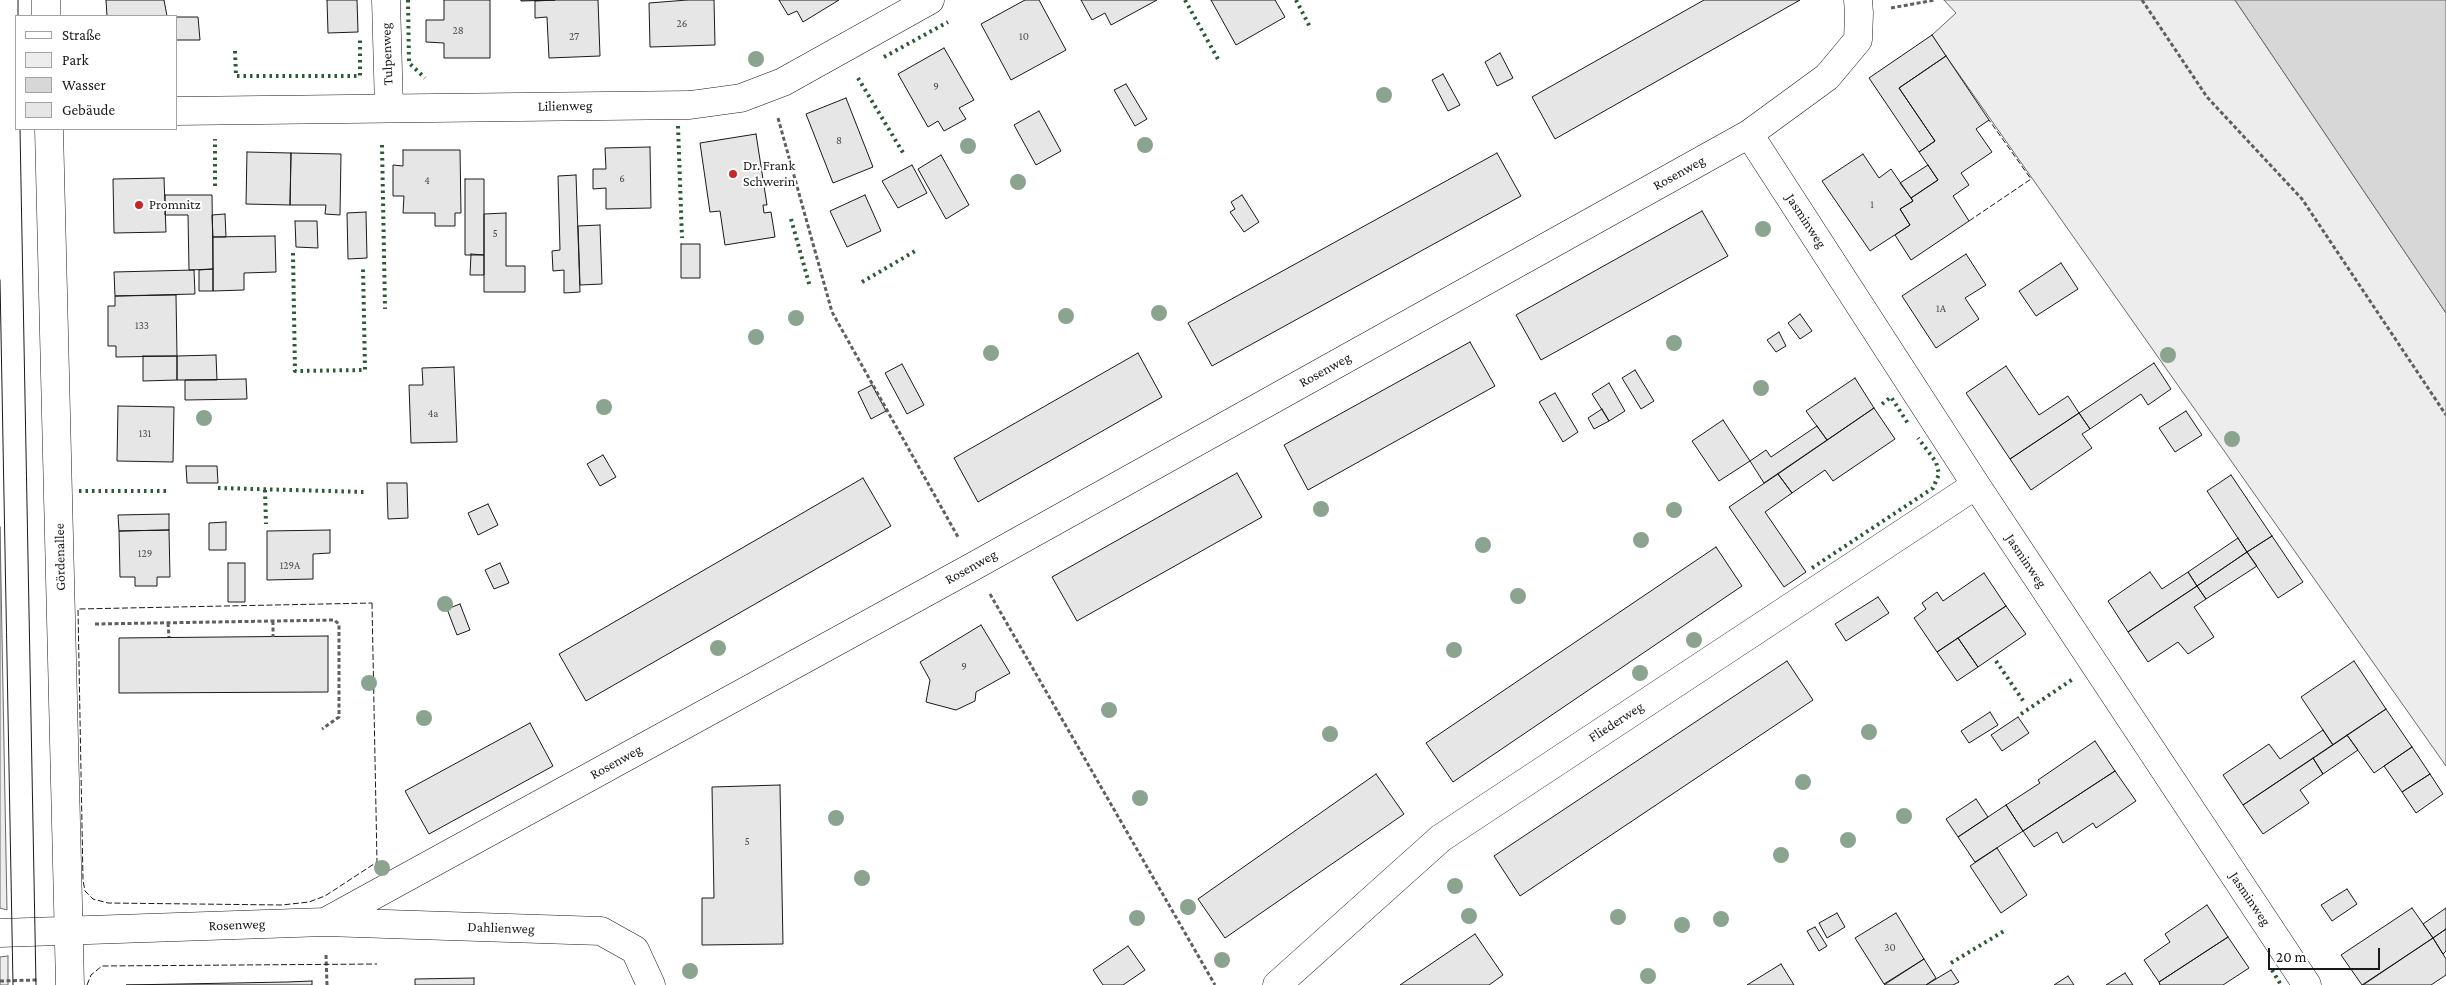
<!DOCTYPE html>
<meta charset="utf-8">
<style>
body{margin:0}
#map{position:relative;width:2446px;height:985px;overflow:hidden;background:#fff;font-family:"Crimson Pro",serif}
canvas{display:block}
.legend{position:absolute;left:15px;top:15px;width:162px;height:115px;box-sizing:border-box;background:#fff;border:1px solid #a3a3a3;margin:0;padding:6px 9px;list-style:none;font-size:15px;color:#1a1a1a}
.legend li{display:flex;align-items:center;gap:10px;height:25px}
.legend b{width:25px;border:1px solid #a3a3a3}
.scale{position:absolute;left:2268px;top:948px;width:112px;height:22px;box-sizing:border-box;border:2px solid #1a1a1a;border-top:0;padding-left:6px;font-size:15px;line-height:18px;white-space:nowrap;color:#1a1a1a;-webkit-text-stroke:4px #fff;paint-order:stroke}
</style>
<div id="map">
<canvas width="2446" height="985"></canvas>
<ul class="legend">
<li><b style="height:6px;background:#fff"></b>Straße</li>
<li><b style="height:14px;background:#ededed"></b>Park</li>
<li><b style="height:14px;background:#d7d7d7"></b>Wasser</li>
<li><b style="height:14px;background:#e6e6e6"></b>Gebäude</li>
</ul>
<div class="scale">20 m</div>
</div>
<script>
const ctx = document.querySelector('canvas').getContext('2d');
ctx.lineJoin = 'round';
function fill(path, color) { ctx.fillStyle = color; ctx.fill(path, 'evenodd'); }
const toPath = rows => new Path2D(rows.map(r => 'M' + r).join(''));
function trace(path, color, width, dash) { ctx.strokeStyle = color; ctx.lineWidth = width; ctx.lineCap = dash ? 'butt' : 'round'; ctx.setLineDash(dash || []); ctx.stroke(path); }
function write(font, color, halo, rows, align = 'center') {
  ctx.font = font + ' "Crimson Pro",serif'; ctx.lineWidth = 4; ctx.setLineDash([]); ctx.textBaseline = 'middle'; ctx.strokeStyle = halo; ctx.fillStyle = color; for (const [text, x, y, turn = 0] of rows) {
    ctx.save(); ctx.translate(x, y); ctx.rotate((+turn || 0) * Math.PI / 180); ctx.textAlign = isNaN(turn) ? turn : align; if (halo) ctx.strokeText(text, 0, 0); ctx.fillText(text, 0, 0); ctx.restore();
  }
}
const green = toPath([
 [1944,0,2235,0,2446,313,2446,766,1946,56,1932,35,1956,13,1944,0],
 [0,527,7,910,0,908,0,527],
 [8,956,8,985,0,985,0,957,8,956]
]);
const water = toPath([
 [2235,0,2446,0,2446,313,2235,0]
]);
const building = toPath([
 [106,0,164,0,167,16,107,16,106,0],
 [327,0,357,0,358,32,328,33,327,0],
 [444,0,490,0,490,58,444,58,444,43,426,42,426,20,444,20,444,0],
 [521,0,555,0,521,1,521,0],
 [555,0,598,0,600,56,549,58,547,17,535,18,535,1,555,0],
 [687,0,714,0,715,45,650,47,649,3,687,0],
 [779,0,839,0,803,22,797,11,788,15,779,0],
 [1025,0,1039,0,1066,50,1011,80,981,24,1025,0],
 [1081,0,1157,0,1111,25,1105,13,1092,20,1081,0],
 [1211,0,1275,0,1285,17,1236,45,1211,0],
 [1704,0,1800,0,1555,139,1532,97,1704,0],
 [176,17,198,17,200,40,176,40,176,17],
 [1932,35,1946,56,1899,88,1935,141,1919,152,1869,78,1932,35],
 [944,48,974,100,959,108,966,119,944,131,938,121,928,127,898,74,944,48],
 [1500,53,1513,78,1497,86,1485,62,1500,53],
 [1946,56,1989,120,1976,129,1992,152,1961,173,1969,185,1953,196,1969,221,1911,260,1895,235,1910,225,1900,209,1913,201,1911,198,1938,180,1919,152,1935,141,1899,88,1946,56],
 [1443,74,1460,105,1448,111,1432,80,1443,74],
 [1126,84,1147,119,1135,126,1114,90,1126,84],
 [846,98,873,167,833,183,806,114,846,98],
 [1039,111,1061,151,1036,165,1014,125,1039,111],
 [756,134,767,205,763,205,764,213,771,212,775,237,725,245,720,211,710,212,700,143,756,134],
 [650,147,651,208,606,209,606,188,593,189,593,169,606,169,605,148,650,147],
 [403,150,460,150,461,213,455,213,455,226,435,226,435,213,403,213,404,196,393,196,393,165,403,166,403,150],
 [247,152,291,153,290,205,246,204,247,152],
 [291,153,341,154,340,215,325,214,326,205,290,205,291,153],
 [1497,153,1521,196,1212,366,1188,323,1497,153],
 [1863,154,1879,178,1891,169,1913,201,1900,209,1910,225,1870,251,1822,181,1863,154],
 [941,155,969,205,946,219,918,169,941,155],
 [912,165,927,193,898,208,882,181,912,165],
 [1928,165,1938,180,1911,198,1900,183,1928,165],
 [576,175,580,292,564,293,564,270,553,271,552,251,560,250,558,176,576,175],
 [164,178,166,232,114,233,113,179,164,178],
 [465,179,484,179,484,255,465,255,465,179],
 [165,195,212,195,213,269,189,270,188,215,165,215,165,195],
 [865,195,881,231,847,247,830,211,865,195],
 [1242,195,1259,222,1244,232,1230,212,1235,209,1231,202,1242,195],
 [1702,211,1728,256,1541,360,1516,315,1702,211],
 [366,212,367,258,348,259,347,213,366,212],
 [506,213,506,266,525,266,525,292,484,292,484,214,506,213],
 [225,214,226,237,213,237,212,215,225,214],
 [295,221,317,221,318,248,296,247,295,221],
 [600,225,602,284,580,285,578,226,600,225],
 [275,236,276,272,244,273,244,290,213,291,213,237,275,236],
 [681,244,700,244,700,278,681,278,681,244],
 [471,254,484,255,484,275,470,275,471,254],
 [1966,254,1986,285,1965,298,1979,319,1936,348,1902,296,1966,254],
 [2061,263,2078,289,2036,316,2019,291,2061,263],
 [213,269,213,291,199,291,199,270,213,269],
 [194,270,195,294,115,296,114,272,194,270],
 [176,295,177,356,116,357,116,346,108,346,108,306,115,306,115,296,176,295],
 [1800,314,1812,331,1800,339,1788,323,1800,314],
 [1779,332,1786,346,1776,352,1767,340,1779,332],
 [1470,342,1495,386,1308,490,1284,445,1470,342],
 [1138,353,1162,397,978,502,954,458,1138,353],
 [216,355,217,380,177,380,177,356,216,355],
 [143,356,177,356,177,380,143,381,143,356],
 [2154,363,2171,389,2148,405,2141,394,2090,429,2079,413,2154,363],
 [902,364,924,405,907,414,885,373,902,364],
 [2006,366,2039,415,2068,396,2079,413,2010,459,1966,393,2006,366],
 [454,367,457,442,411,443,409,385,423,385,422,368,454,367],
 [1635,370,1654,401,1641,409,1622,378,1635,370],
 [1855,378,1874,408,1827,440,1806,411,1855,378],
 [246,379,247,399,185,400,185,380,246,379],
 [1609,383,1625,411,1609,421,1592,394,1609,383],
 [872,385,886,411,871,419,858,392,872,385],
 [1555,393,1578,432,1563,442,1539,402,1555,393],
 [118,406,174,407,173,462,117,461,118,406],
 [1874,408,1895,439,1833,481,1825,470,1792,493,1778,474,1874,408],
 [1602,409,1609,421,1594,429,1588,418,1602,409],
 [2186,411,2202,435,2175,452,2159,428,2186,411],
 [2079,413,2090,429,2082,434,2092,448,2031,490,2010,459,2079,413],
 [1723,420,1750,461,1719,481,1692,441,1723,420],
 [1817,426,1827,440,1764,483,1750,461,1766,450,1771,457,1817,426],
 [603,455,616,477,600,486,587,464,603,455],
 [186,466,217,466,218,483,187,483,186,466],
 [1237,473,1262,517,1077,621,1052,577,1237,473],
 [1778,474,1792,493,1765,512,1806,572,1784,587,1729,507,1778,474],
 [2231,475,2272,536,2247,552,2207,491,2231,475],
 [863,478,891,526,586,701,559,654,863,478],
 [387,483,407,483,408,518,388,519,387,483],
 [488,504,498,525,478,535,468,513,488,504],
 [169,514,169,530,119,531,118,515,169,514],
 [226,522,226,550,209,550,209,523,226,522],
 [169,530,170,577,157,577,157,586,135,586,135,577,120,577,119,531,169,530],
 [330,530,330,553,313,554,313,579,267,580,267,531,330,530],
 [2272,536,2303,582,2278,598,2247,552,2272,536],
 [2238,538,2247,552,2197,586,2188,572,2238,538],
 [1716,547,1742,586,1453,782,1426,743,1716,547],
 [2247,552,2257,566,2206,599,2197,586,2247,552],
 [228,563,245,563,245,602,228,602,228,563],
 [500,563,509,583,494,589,485,570,500,563],
 [2150,572,2162,589,2188,572,2197,586,2128,632,2108,601,2150,572],
 [1984,573,2006,606,1937,652,1914,618,1926,609,1922,603,1937,592,1943,601,1984,573],
 [2197,586,2206,599,2194,607,2214,637,2188,654,2178,642,2148,662,2128,632,2197,586],
 [1878,597,1889,613,1846,641,1835,624,1878,597],
 [460,604,470,630,457,635,447,609,460,604],
 [2006,606,2026,634,1978,667,1958,638,2006,606],
 [981,625,1010,673,976,692,975,701,956,710,926,702,930,680,920,662,981,625],
 [328,636,328,692,119,693,119,638,328,636],
 [1958,638,1978,667,1957,681,1937,652,1958,638],
 [1787,661,1813,700,1520,896,1494,856,1787,661],
 [2354,661,2386,709,2333,745,2301,697,2354,661],
 [2386,709,2412,747,2374,773,2347,735,2386,709],
 [1990,712,1998,725,1969,743,1961,731,1990,712],
 [2018,717,2029,733,2002,751,1991,735,2018,717],
 [530,723,553,766,429,834,405,791,530,723],
 [2323,730,2333,745,2243,805,2223,775,2269,744,2280,759,2323,730],
 [2347,735,2358,750,2323,774,2313,758,2347,735],
 [2095,741,2115,771,2023,831,2006,805,2040,783,2038,780,2095,741],
 [2412,747,2430,774,2402,792,2384,766,2412,747],
 [2313,758,2323,774,2300,790,2309,803,2263,834,2243,805,2313,758],
 [2115,771,2136,801,2096,828,2093,823,2063,843,2057,832,2034,847,2023,831,2115,771],
 [1376,774,1404,814,1225,938,1198,899,1376,774],
 [2430,774,2443,794,2416,813,2402,792,2430,774],
 [780,785,783,944,702,945,702,898,714,898,712,787,780,785],
 [1976,799,1988,817,1958,837,1946,819,1976,799],
 [2006,805,2023,831,1975,862,1958,837,2006,805],
 [1997,848,2027,895,2001,913,1970,866,1997,848],
 [2347,889,2357,904,2332,921,2321,905,2347,889],
 [2207,905,2228,937,2159,982,2144,960,2170,942,2165,934,2207,905],
 [2412,908,2433,938,2362,985,2341,955,2412,908],
 [2446,908,2446,929,2433,938,2423,924,2446,908],
 [1837,913,1845,927,1827,938,1819,923,1837,913],
 [1896,913,1924,959,1884,984,1855,938,1896,913],
 [1815,927,1827,946,1819,951,1807,931,1815,927],
 [2446,929,2446,951,2443,954,2433,938,2446,929],
 [1475,934,1503,975,1489,985,1400,985,1475,934],
 [2228,937,2249,968,2223,985,2160,985,2159,982,2228,937],
 [2433,938,2446,959,2446,975,2431,985,2363,985,2433,938],
 [1128,946,1145,970,1123,985,1103,985,1093,970,1128,946],
 [1924,959,1936,978,1926,985,1884,985,1924,959],
 [1781,964,1794,985,1747,985,1781,964],
 [1951,970,1959,982,1953,985,1926,985,1951,970],
 [2125,973,2133,985,2106,985,2125,973],
 [2068,976,2074,985,2054,985,2068,976],
 [474,978,474,985,415,985,415,979,474,978],
 [312,981,312,985,126,985,287,982,312,981]
]);
const path = toPath([
 [2142,0,2207,97,2302,199,2446,415],
 [1891,8,1935,0],
 [778,118,832,312,958,537],
 [990,594,1215,985],
 [273,621,273,637],
 [168,623,169,637],
 [95,624,334,620,339,624,339,717,322,729],
 [326,955,327,985],
 [0,981,37,980]
]);
const minor = toPath([
 [46,0,46,16],
 [386,0,389,108],
 [176,111,690,105,741,98,783,82,930,0],
 [49,129,70,985],
 [1749,134,1976,485,2307,985],
 [325,922,974,566,1749,134,1827,77,1858,40,1859,13,1858,0],
 [0,933,325,922,601,931,635,950,651,985],
 [1277,985,1441,838,1976,485]
]);
const tram = toPath([
 [18,0,18,16],
 [20,129,36,985],
 [0,280,13,985]
]);
const hedge = toPath([
 [408,0,409,63,425,78],
 [1185,0,1219,61],
 [1296,0,1311,29],
 [235,51,236,76,360,76,360,40],
 [884,57,948,22],
 [858,78,905,156],
 [678,126,682,238],
 [382,145,385,309],
 [215,186,215,139],
 [791,219,810,287],
 [293,253,295,371,365,370,363,267],
 [862,282,917,250],
 [1882,404,1891,397,1909,425],
 [218,488,365,492],
 [265,490,266,524],
 [79,491,166,491],
 [1812,568,1933,488,1939,474,1936,462,1918,438],
 [1996,661,2024,702],
 [2021,714,2073,679],
 [1951,963,2004,931],
 [2272,970,2281,985]
]);
const fence = toPath([
 [1969,221,2031,179,1989,120],
 [372,603,377,862,325,896,309,902,282,905,108,903,93,899,85,891,83,880,78,609,372,603],
 [87,985,91,975,102,966,377,964]
]);
const trees = [
 [756,59],
 [1384,95],
 [1145,145],
 [968,146],
 [1018,182],
 [1763,229],
 [1159,313],
 [1066,316],
 [796,318],
 [756,337],
 [1674,343],
 [991,353],
 [2168,355],
 [1761,388],
 [604,407],
 [204,418],
 [2232,439],
 [1321,509],
 [1674,510],
 [1641,540],
 [1483,545],
 [1518,596],
 [445,604],
 [1694,640],
 [718,648],
 [1454,650],
 [1640,673],
 [369,683],
 [1109,710],
 [424,718],
 [1869,732],
 [1330,734],
 [1803,782],
 [1140,798],
 [1904,816],
 [836,818],
 [1848,840],
 [1781,855],
 [382,868],
 [862,878],
 [1455,886],
 [1188,907],
 [1469,916],
 [1618,917],
 [1137,918],
 [1721,919],
 [1682,925],
 [1222,960],
 [690,971],
 [1648,976]
];
const markers = [
 [733,174,5,"#c62828"],
 [139,205,5,"#c62828"]
];
const numberNames = [
 ["26",682,24],
 ["28",458,31],
 ["27",574,37],
 ["10",1024,37],
 ["9",936,87],
 ["8",839,141],
 ["6",622,179],
 ["4",427,181],
 ["1",1872,205],
 ["5",495,234],
 ["1A",1941,309],
 ["133",142,326],
 ["4a",433,414],
 ["131",145,434],
 ["129",145,554],
 ["129A",290,566],
 ["9",964,667],
 ["5",747,842],
 ["30",1890,948]
];
const streetNames = [
 ["Tulpenweg",387,54,-92],
 ["Lilienweg",565,106,-1],
 ["Rosenweg",1679,173,-29],
 ["Jasminweg",1806,221,57],
 ["Rosenweg",1325,370,-29],
 ["Gördenallee",60,557,-91],
 ["Jasminweg",2026,561,56],
 ["Rosenweg",971,567,-29],
 ["Fliederweg",1616,722,-33],
 ["Rosenweg",616,762,-29],
 ["Jasminweg",2250,899,56],
 ["Rosenweg",237,925,-2],
 ["Dahlienweg",501,928,2]
];
const poiNames = [
 ["Dr. Frank",743,166],
 ["Schwerin",743,182],
 ["Promnitz",149,205]
];
fill(green, '#ededed');
trace(green, '#6a6a6a', 1);
fill(water, '#d7d7d7');
trace(water, '#6a6a6a', 1);
fill(building, '#e6e6e6');
trace(building, '#1a1a1a', 1);
trace(minor, '#1a1a1a', 29);
trace(path, '#5f5f5f', 3, [4, 2.5]);
trace(minor, '#fff', 28);
trace(tram, '#1a1a1a', 1);
trace(hedge, '#2b5a34', 4, [2.5, 4]);
trace(fence, '#1a1a1a', 1, [6, 2.5]);
ctx.fillStyle = '#8aa48f';
for (const [x, y] of trees) { ctx.beginPath(); ctx.arc(x, y, 8, 0, 2 * Math.PI); ctx.fill(); }
for (const [x, y, r, color] of markers) { const dot = new Path2D(); dot.arc(x, y, r, 0, 2 * Math.PI); ctx.fillStyle = color; ctx.fill(dot); trace(dot, '#fff', 2); }
write('11px', '#4d4d4d', null, numberNames);
write('14px', '#1a1a1a', '#fff', streetNames);
write('14px', '#1a1a1a', '#fff', poiNames, 'left');
</script>
